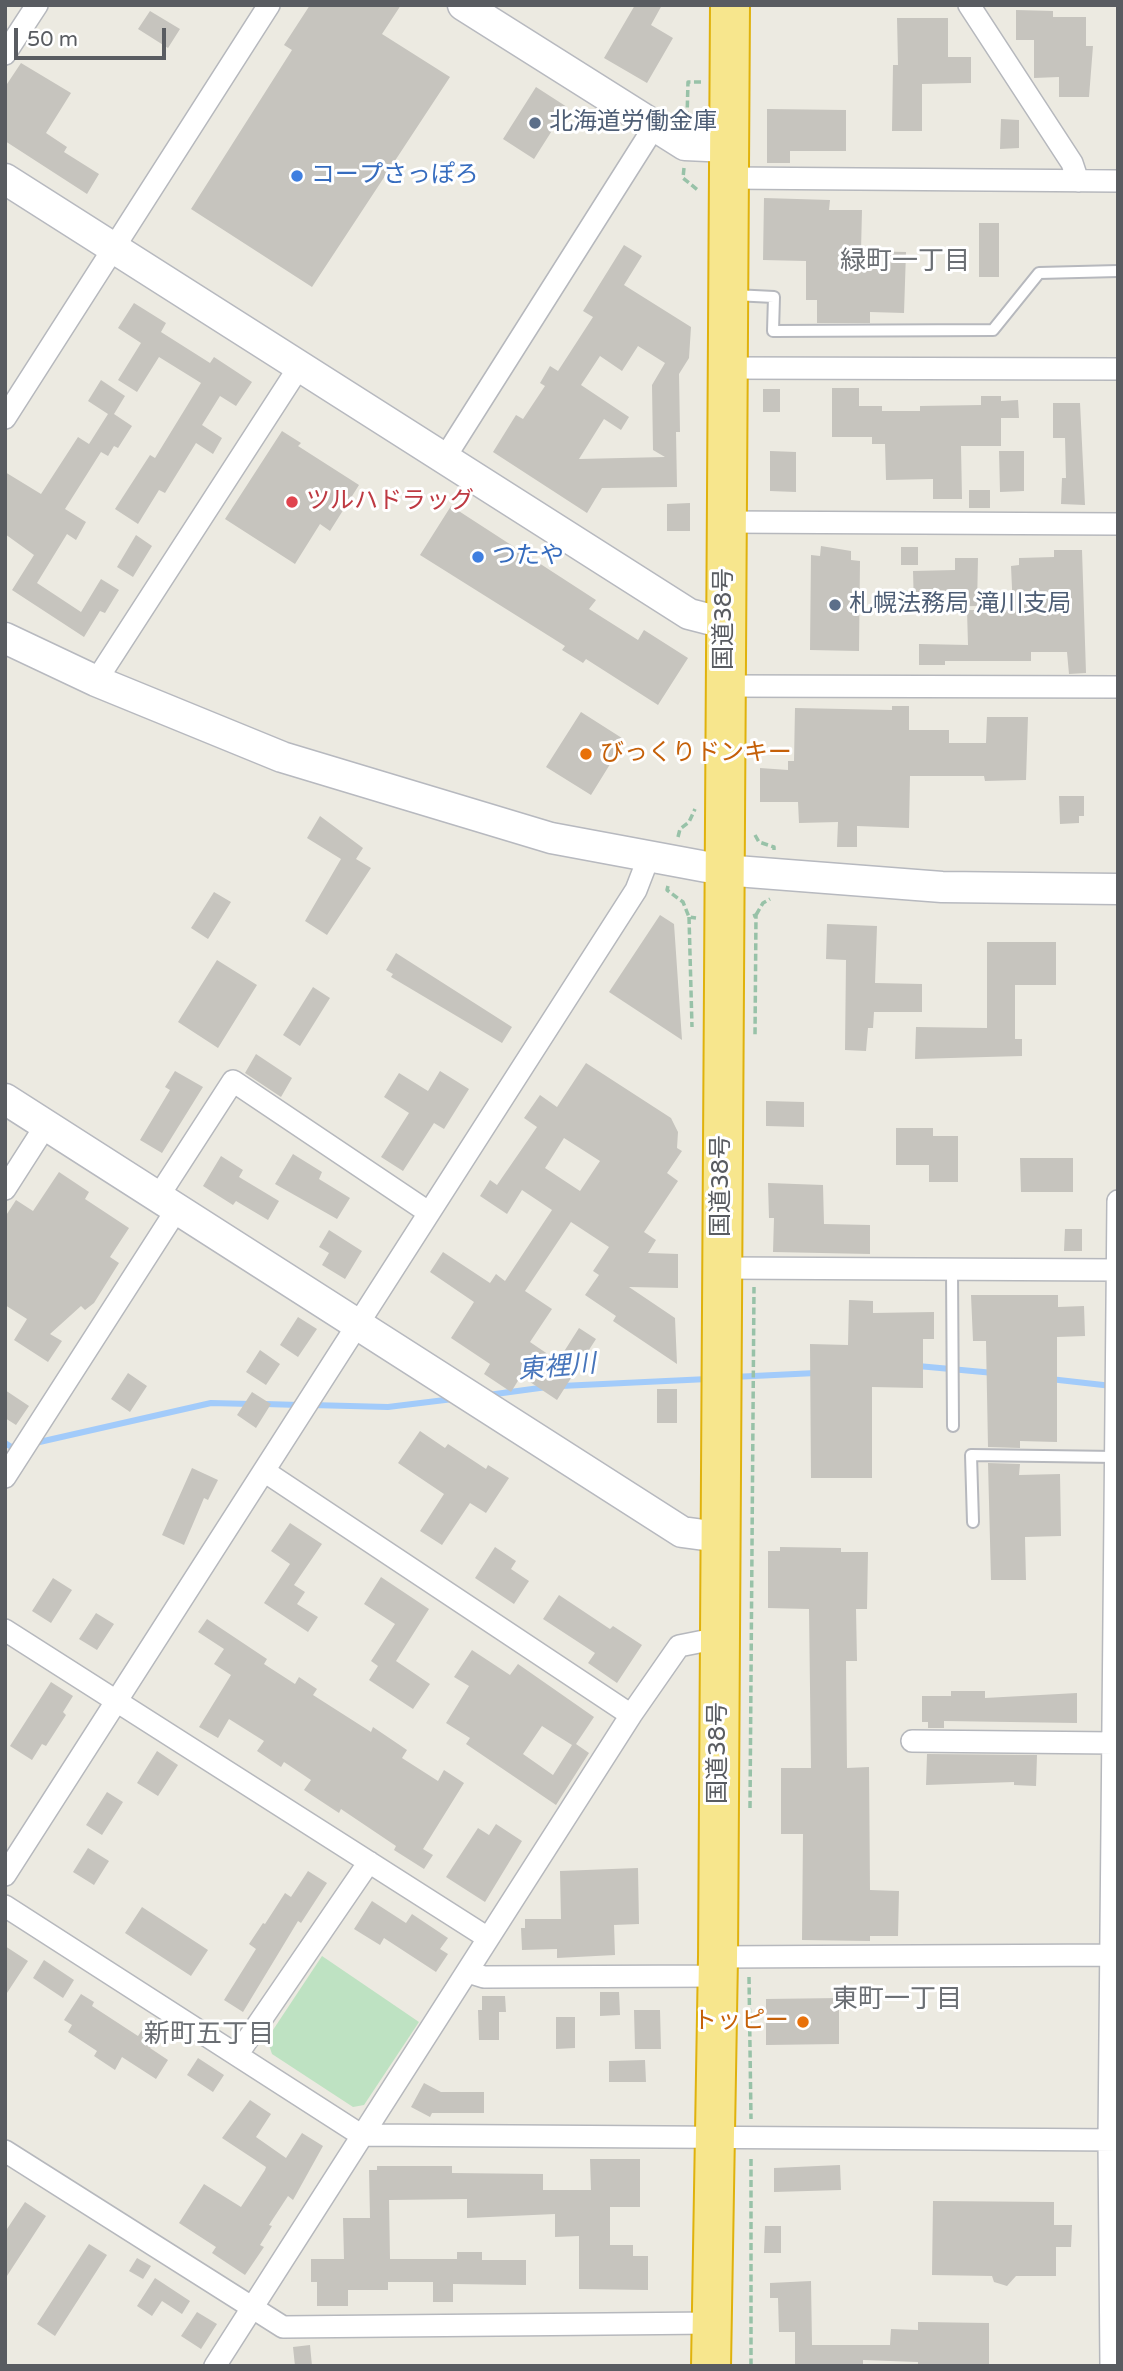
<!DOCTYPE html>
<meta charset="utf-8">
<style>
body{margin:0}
#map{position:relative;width:1123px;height:2371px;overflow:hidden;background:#eceae1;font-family:"Varela Round",sans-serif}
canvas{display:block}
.frame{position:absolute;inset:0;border:7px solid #595c61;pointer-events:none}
.scale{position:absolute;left:14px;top:28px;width:152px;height:32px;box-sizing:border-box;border:4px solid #595c61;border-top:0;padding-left:9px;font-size:21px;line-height:24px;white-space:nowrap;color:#595c61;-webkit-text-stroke:5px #fff;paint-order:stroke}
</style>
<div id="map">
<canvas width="1123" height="2371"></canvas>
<div class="frame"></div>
<div class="scale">50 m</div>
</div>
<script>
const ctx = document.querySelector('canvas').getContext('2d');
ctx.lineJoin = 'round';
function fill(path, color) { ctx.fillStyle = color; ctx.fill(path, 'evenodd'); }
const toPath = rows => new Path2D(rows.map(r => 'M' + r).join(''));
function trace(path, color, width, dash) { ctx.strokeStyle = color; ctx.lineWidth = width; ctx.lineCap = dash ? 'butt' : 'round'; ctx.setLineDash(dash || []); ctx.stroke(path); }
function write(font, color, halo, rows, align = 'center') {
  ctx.font = font + ' "Varela Round","Noto Sans JP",sans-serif'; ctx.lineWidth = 6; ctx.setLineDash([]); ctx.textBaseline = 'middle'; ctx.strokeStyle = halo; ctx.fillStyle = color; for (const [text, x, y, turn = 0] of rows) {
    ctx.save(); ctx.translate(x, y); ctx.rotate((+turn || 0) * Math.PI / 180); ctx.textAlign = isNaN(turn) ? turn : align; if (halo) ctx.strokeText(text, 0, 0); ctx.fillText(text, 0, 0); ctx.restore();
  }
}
const green = toPath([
 [322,1956,419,2022,364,2105,353,2107,272,2054,267,2039]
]);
const stream = toPath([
 [918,1366,994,1373],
 [733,1377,816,1373],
 [1050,1379,1112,1386],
 [561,1386,708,1379],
 [488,1395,547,1387],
 [265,1404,300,1405],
 [311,1405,388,1407,453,1399],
 [5,1443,13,1448,18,1447],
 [35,1443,211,1403,251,1404]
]);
const building = toPath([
 [310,5,401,5,382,34,450,77,312,287,191,209,292,50,284,45],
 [635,5,662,5,651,25,673,38,647,83,604,58],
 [1016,10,1053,11,1053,17,1086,17,1086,46,1093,46,1089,97,1059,97,1059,77,1034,78,1034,40,1016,40],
 [150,11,180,29,168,48,138,29],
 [897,18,948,18,948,57,971,57,971,83,922,84,922,131,892,131,893,65,898,65],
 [21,63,71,93,46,133,67,147,64,152,99,174,87,194,5,141,5,87],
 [536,87,567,107,534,159,503,139],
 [767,109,846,110,846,151,790,151,790,163,767,163],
 [1001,119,1019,120,1019,148,1000,149],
 [764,198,830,200,829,210,862,210,861,251,906,252,904,313,870,312,870,323,817,323,817,300,806,300,806,261,763,260],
 [979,223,999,223,999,277,979,277],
 [624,245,642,256,624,285,691,327,689,358,679,374,680,432,676,432,677,487,602,488,587,513,493,452,516,415,523,419,545,386,540,383,550,366,558,371,593,317,583,311],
 [638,346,665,363,652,385,653,450,665,457,579,459,604,419,621,430,629,417,581,385,600,356,622,371],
 [134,303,166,323,161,332,210,363,214,357,252,382,236,406,220,396,202,425,222,438,213,454,196,443,165,493,159,490,138,524,115,509,150,455,155,458,201,383,159,357,137,392,118,380,141,343,118,328],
 [101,380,125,396,114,414,132,426,118,448,114,446,108,456,101,452,65,509,86,522,76,540,67,534,37,583,81,612,101,579,119,590,105,613,100,611,84,637,12,590,34,555,5,534,5,472,41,494,78,437,89,444,108,414,88,401],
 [832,388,859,388,859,406,882,406,882,411,920,411,920,406,981,405,981,396,1001,396,1001,401,1018,400,1019,418,1001,418,1001,446,961,446,962,499,933,499,933,479,886,480,885,444,872,444,872,437,832,437],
 [763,389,780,389,780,412,763,412],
 [1053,403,1080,403,1085,505,1061,504,1062,478,1066,478,1065,438,1053,438],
 [282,431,301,443,298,446,359,485,330,531,320,524,295,564,225,519],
 [770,451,796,452,796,492,770,491],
 [999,451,1024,451,1024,491,1000,492],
 [969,490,990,490,990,508,969,508],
 [690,503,690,531,667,531,667,504],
 [451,506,596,600,589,609,638,640,644,630,688,658,658,705,586,659,583,663,562,650,565,646,420,555],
 [136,535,152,546,133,577,117,567],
 [821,546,851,551,851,560,860,561,859,651,810,650,811,555,820,556],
 [901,547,918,547,918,565,901,565],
 [1054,550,1082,550,1086,673,1069,674,1067,652,1031,652,1031,661,945,661,945,665,919,665,919,644,968,645,967,610,1013,610,1011,566,1019,565,1019,558,1054,557],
 [955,558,978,558,977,606,914,607,913,571,955,570],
 [892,706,909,706,909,730,949,730,949,743,986,743,987,717,1028,717,1026,780,985,781,984,776,910,776,909,828,857,826,857,847,837,847,838,822,799,823,798,802,760,802,760,768,788,770,788,761,794,761,795,708,892,710],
 [581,712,625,740,591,795,546,767],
 [1059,796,1084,796,1084,816,1079,816,1079,823,1060,824],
 [320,816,363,848,356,859,371,868,327,935,305,921,341,859,307,838],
 [214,892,231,902,208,939,191,928],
 [660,915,674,924,682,1040,609,992],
 [827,924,877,926,875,983,922,984,922,1012,874,1012,873,1028,868,1028,866,1051,845,1050,846,960,826,959],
 [987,942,1056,942,1056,985,1015,985,1015,1039,1022,1039,1022,1056,915,1059,916,1027,987,1028],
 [396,953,512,1027,502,1043,391,977,393,974,386,970],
 [217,960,257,985,218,1048,178,1022],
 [313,987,330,998,300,1046,283,1035],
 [256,1054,292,1078,281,1097,245,1073],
 [586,1063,671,1118,678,1132,677,1148,682,1151,667,1173,678,1181,644,1232,656,1240,648,1253,678,1254,678,1288,629,1287,675,1318,677,1364,613,1321,616,1316,585,1295,599,1275,593,1271,609,1247,571,1222,525,1291,552,1309,530,1342,558,1361,579,1328,596,1339,557,1400,521,1376,511,1392,484,1374,490,1364,451,1338,474,1302,430,1272,443,1252,490,1283,496,1274,505,1281,552,1210,522,1190,507,1214,480,1196,490,1180,497,1185,537,1127,524,1118,540,1095,557,1107],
 [564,1138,600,1161,580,1191,545,1168],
 [175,1071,203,1087,162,1153,140,1140,170,1090,165,1087],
 [440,1071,469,1089,444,1129,434,1123,403,1171,381,1157,409,1113,384,1097,399,1073,428,1091],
 [766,1101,804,1102,804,1127,766,1126],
 [896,1128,933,1128,933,1136,958,1136,958,1182,929,1182,929,1165,896,1165],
 [293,1154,322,1172,319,1179,350,1198,337,1219,275,1184],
 [221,1156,243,1170,239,1177,279,1201,268,1220,236,1201,233,1205,203,1186],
 [1020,1158,1073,1158,1073,1192,1021,1192],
 [59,1172,89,1192,85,1199,129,1228,110,1257,119,1263,94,1303,85,1310,81,1306,50,1334,62,1341,48,1362,14,1340,27,1319,5,1305,5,1217,16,1200,33,1211],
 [768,1183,823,1185,824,1224,870,1225,870,1254,773,1252,774,1218,769,1218],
 [1065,1229,1082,1229,1082,1251,1064,1251],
 [329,1230,362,1251,345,1279,322,1265,329,1253,319,1247],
 [971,1295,1058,1295,1058,1307,1084,1306,1085,1336,1057,1337,1057,1442,1020,1441,1020,1448,988,1447,986,1341,973,1341],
 [849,1300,873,1301,873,1313,934,1312,934,1339,923,1339,923,1388,872,1387,872,1478,811,1478,810,1344,848,1345],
 [298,1317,317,1329,298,1357,280,1345],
 [260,1350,280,1364,266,1385,246,1372],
 [128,1373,147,1386,130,1412,111,1399],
 [657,1389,677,1389,677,1423,657,1423],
 [5,1390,29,1406,16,1425,5,1418],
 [252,1392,271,1404,256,1428,237,1415],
 [420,1431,445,1448,448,1444,486,1469,488,1465,509,1478,486,1513,470,1503,442,1545,420,1531,444,1494,398,1463],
 [988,1463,1020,1464,1019,1475,1060,1474,1061,1536,1025,1537,1026,1580,991,1580],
 [192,1468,218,1480,208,1500,204,1498,184,1545,162,1535],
 [290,1523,322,1544,294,1585,305,1592,297,1604,318,1617,308,1632,264,1603,290,1564,271,1551],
 [495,1547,516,1561,511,1569,529,1581,514,1604,475,1578],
 [780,1547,841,1548,841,1552,868,1552,867,1609,856,1609,857,1661,846,1661,847,1768,869,1767,870,1890,899,1891,898,1936,870,1936,870,1941,802,1940,803,1834,781,1834,781,1768,811,1768,809,1609,768,1608,768,1551,780,1551],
 [381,1577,429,1609,396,1661,430,1684,413,1709,369,1680,378,1666,371,1661,395,1624,364,1604],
 [53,1578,72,1590,51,1623,32,1611],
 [559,1595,610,1629,613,1626,642,1645,617,1683,588,1663,595,1653,543,1619],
 [96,1613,114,1624,97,1650,79,1639],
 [207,1619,267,1659,264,1664,295,1684,299,1677,317,1689,313,1695,371,1732,373,1727,407,1750,402,1758,438,1781,444,1770,464,1783,423,1849,433,1855,424,1869,394,1850,396,1846,341,1809,339,1813,304,1790,311,1780,284,1762,281,1767,257,1751,264,1741,229,1719,218,1738,199,1727,231,1675,214,1664,224,1649,198,1632],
 [472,1650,510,1675,518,1664,594,1717,576,1744,589,1753,556,1805,466,1744,470,1738,446,1723,469,1686,454,1677],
 [542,1726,572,1745,553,1775,523,1754],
 [51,1682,73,1696,63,1712,66,1715,46,1746,42,1744,32,1760,10,1746],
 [951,1691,985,1691,985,1698,1077,1693,1077,1723,944,1721,944,1728,928,1728,928,1722,922,1722,922,1696,951,1696],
 [157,1751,178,1765,158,1796,137,1783],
 [927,1754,1037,1755,1036,1786,1014,1785,1014,1782,926,1785],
 [107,1792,123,1802,102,1835,86,1825],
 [496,1824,522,1841,485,1902,446,1877,478,1828,489,1835],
 [88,1848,109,1861,94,1885,73,1872],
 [638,1868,639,1924,614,1925,615,1955,557,1958,557,1949,522,1950,521,1928,525,1928,525,1919,561,1919,560,1871],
 [308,1871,327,1883,301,1923,298,1921,243,2012,224,2000,256,1949,249,1944,263,1923,265,1924,285,1893,291,1897],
 [372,1901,406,1923,412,1914,448,1938,440,1949,448,1954,436,1972,384,1938,380,1945,354,1929],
 [142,1907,208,1950,191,1976,125,1933],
 [5,1946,28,1961,5,1996],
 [44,1960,74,1980,63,1998,33,1978],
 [600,1992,619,1992,620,2015,600,2016],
 [81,1994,94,2002,92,2006,138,2036,148,2021,161,2030,150,2048,168,2060,156,2079,122,2057,115,2070,94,2056,97,2051,68,2032,72,2025,64,2020],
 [482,1996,505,1996,506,2012,499,2012,499,2040,479,2040,478,2010,482,2010],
 [839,1998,839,2044,766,2045,766,1999],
 [634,2010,660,2010,661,2049,635,2049],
 [556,2017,575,2017,575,2048,556,2049],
 [198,2058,224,2075,213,2092,187,2075],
 [645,2060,646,2082,609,2082,609,2061],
 [424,2083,441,2092,484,2092,484,2113,432,2113,430,2117,411,2107],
 [250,2100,271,2114,256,2137,286,2158,302,2133,323,2146,293,2200,288,2196,269,2225,272,2226,260,2245,264,2247,245,2275,212,2253,216,2247,179,2223,204,2184,241,2207,265,2170,266,2167,222,2138],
 [590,2159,640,2159,640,2207,610,2207,610,2245,633,2245,633,2256,648,2256,648,2290,579,2289,579,2236,555,2237,555,2214,467,2218,467,2199,389,2200,390,2259,457,2259,457,2252,482,2252,482,2260,526,2260,526,2285,453,2284,453,2302,433,2302,433,2282,388,2282,388,2290,348,2290,348,2306,317,2306,317,2282,311,2282,311,2259,344,2259,343,2218,370,2218,369,2170,377,2170,377,2166,452,2166,452,2173,543,2174,543,2190,591,2190],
 [840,2165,841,2190,774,2192,774,2168],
 [933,2201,1054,2202,1054,2225,1072,2225,1071,2247,1056,2247,1056,2276,1016,2276,1007,2286,994,2282,992,2276,932,2275],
 [25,2202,46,2216,5,2279,5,2232],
 [765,2226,781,2226,781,2253,764,2253],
 [89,2244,107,2255,55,2336,37,2324],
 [137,2258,151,2266,143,2279,129,2271],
 [155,2278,190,2301,182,2314,162,2301,152,2316,137,2306],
 [811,2281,812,2345,890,2345,891,2329,918,2330,918,2322,989,2323,989,2366,918,2366,918,2362,863,2360,863,2366,795,2366,795,2332,779,2332,778,2298,770,2298,770,2283],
 [197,2312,217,2324,201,2349,181,2336],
 [310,2345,312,2366,295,2366,293,2347]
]);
const path = toPath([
 [687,118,688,82,701,82],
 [684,168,683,178,699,191],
 [755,835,759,842,774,847,774,850],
 [678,837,680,829,689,822,695,809],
 [668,886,667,890,683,902,689,917,696,918],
 [756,915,763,903,770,899],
 [753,916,756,915,755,1037],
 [689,917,692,1027],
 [750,1808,754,1287],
 [749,1977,751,2119],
 [751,2159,751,2366]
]);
const lane = toPath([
 [734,295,774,297,773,331,993,330,1039,273,1118,271],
 [952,1270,953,1426],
 [973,1522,971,1455,1116,1457]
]);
const street = toPath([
 [969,5,1072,163,1078,181],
 [5,54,37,5],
 [729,178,1118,181],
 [726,368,1118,369],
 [5,418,269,5],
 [444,459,654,127],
 [725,522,1118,524],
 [96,681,299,367],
 [724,686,1118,687],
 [5,1189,46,1125],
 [158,1197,233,1081,428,1212],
 [722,1268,1118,1270],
 [264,1471,631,1715],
 [5,1477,177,1209],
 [5,1630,488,1938],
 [912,1741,1114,1743],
 [5,1875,636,890,648,859],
 [5,1906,361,2135,1118,2140],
 [718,1957,1118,1955],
 [468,1972,484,1977,717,1976],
 [237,2055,369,1862],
 [5,2151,283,2327,713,2323],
 [215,2366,631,1715,679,1646,719,1638],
 [1111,2366,1109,2140,1118,1201]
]);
const secondary = toPath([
 [463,5,685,145,729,147],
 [5,179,689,614,724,623],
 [5,638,96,681,282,757,551,838,723,870,942,887,1118,889],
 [5,1099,682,1532,719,1537]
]);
const highway = toPath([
 [711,2366,718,1957,730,5]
]);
const markers = [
 [535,123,7,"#5c6f8a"],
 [297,176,7,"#3f7fe0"],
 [292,502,7,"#e0444e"],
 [478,557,7,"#3f7fe0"],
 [835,605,7,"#5c6f8a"],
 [586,754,7,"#e8710a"],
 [803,2022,7,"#e8710a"]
];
const serviceNames = [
 ["北海道労働金庫",549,123],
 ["札幌法務局 滝川支局",849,605]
];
const shopNames = [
 ["コープさっぽろ",311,176],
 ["つたや",492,557]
];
const healthNames = [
 ["ツルハドラッグ",306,502]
];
const streetNames = [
 ["国道38号",725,619,-90],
 ["国道38号",722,1186,-90],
 ["国道38号",719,1753,-90]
];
const foodNames = [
 ["びっくりドンキー",600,754],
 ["トッピー",789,2022,"right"]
];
const neighbourhoodNames = [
 ["緑町一丁目",905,262],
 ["東町一丁目",897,2000],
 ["新町五丁目",209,2035]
];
const waterNames = [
 ["東裡川",557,1368,-5]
];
fill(green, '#bee2c2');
trace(stream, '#a2cbfa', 6);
fill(building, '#c6c4be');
trace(lane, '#b6b8bd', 14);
trace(street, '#b6b8bd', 24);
trace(secondary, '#b7b9bf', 33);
trace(highway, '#e0b20c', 42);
trace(path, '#98c2a8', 3.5, [7, 3.5]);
trace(lane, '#fff', 10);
trace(street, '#fff', 21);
trace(secondary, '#fff', 30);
trace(highway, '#f7e68d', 38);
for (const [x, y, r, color] of markers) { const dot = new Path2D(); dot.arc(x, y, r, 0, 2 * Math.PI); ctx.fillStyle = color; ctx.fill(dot); trace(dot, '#fff', 2.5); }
write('24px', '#4e5e75', '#fff', serviceNames, 'left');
write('24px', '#366cbe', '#fff', shopNames, 'left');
write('24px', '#be3a42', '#fff', healthNames, 'left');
write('24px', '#595c61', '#fff', streetNames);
write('24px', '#c56008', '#fff', foodNames, 'left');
write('26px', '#6a6e73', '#fff', neighbourhoodNames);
write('italic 26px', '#4775bb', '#fff', waterNames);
</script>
